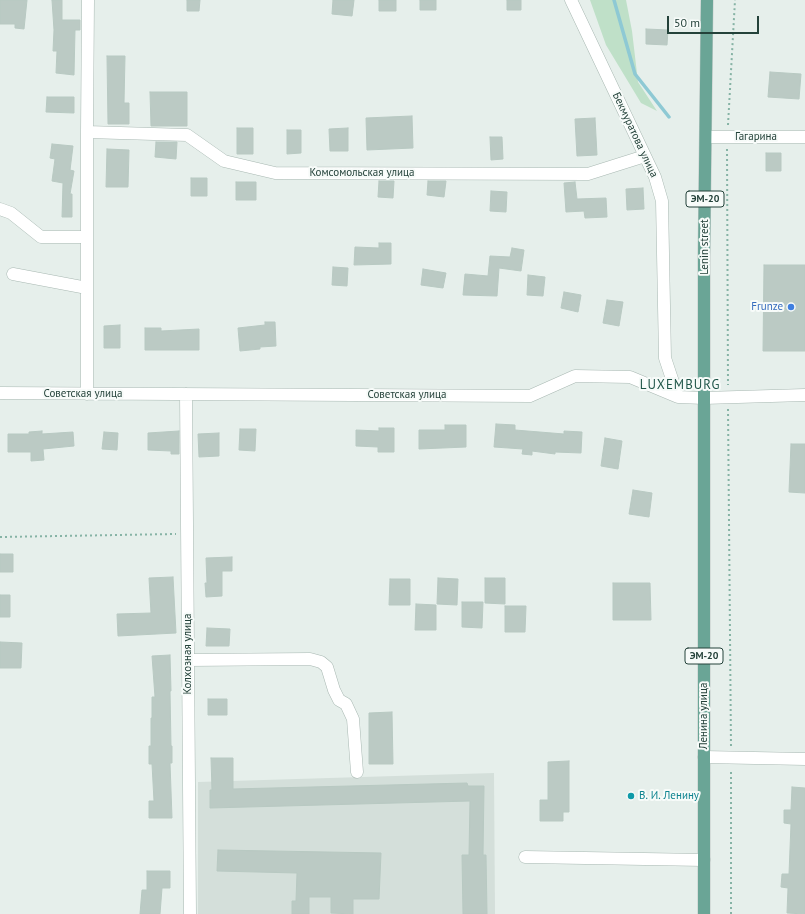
<!DOCTYPE html>
<meta charset="utf-8">
<style>
body{margin:0}
#map{position:relative;width:805px;height:914px;overflow:hidden;background:#e6efeb;font-family:"PT Sans",sans-serif}
canvas{display:block}
.scale{position:absolute;left:667px;top:16px;width:92px;height:18px;box-sizing:border-box;border:2px solid #24423a;border-top:0;padding-left:5px;font-size:12px;line-height:14px;white-space:nowrap;color:#24423a;-webkit-text-stroke:3px #f7fbf9;paint-order:stroke}
</style>
<div id="map">
<canvas width="805" height="914"></canvas>
<div class="scale">50 m</div>
</div>
<script>
const ctx = document.querySelector('canvas').getContext('2d');
ctx.lineJoin = 'round';
function fill(path, color) { ctx.fillStyle = color; ctx.fill(path, 'evenodd'); }
const toPath = rows => new Path2D(rows.map(r => 'M' + r).join(''));
function trace(path, color, width, dash) { ctx.strokeStyle = color; ctx.lineWidth = width; ctx.lineCap = dash ? 'butt' : 'round'; ctx.setLineDash(dash || []); ctx.stroke(path); }
function write(font, color, halo, rows, align = 'center') {
  ctx.font = font + ' "PT Sans",sans-serif'; ctx.lineWidth = 4; ctx.setLineDash([]); ctx.textBaseline = 'middle'; ctx.strokeStyle = halo; ctx.fillStyle = color; for (const [text, x, y, turn = 0] of rows) {
    ctx.save(); ctx.translate(x, y); ctx.rotate((+turn || 0) * Math.PI / 180); ctx.textAlign = isNaN(turn) ? turn : align; if (halo) ctx.strokeText(text, 0, 0); ctx.fillText(text, 0, 0); ctx.restore();
  }
}
const built = toPath([
 [494,773,495,914,198,914,198,782]
]);
const green = toPath([
 [590,0,626,0,632,31,638,82,657,111,641,103,606,45]
]);
const stream = toPath([
 [614,0,635,74,669,117]
]);
const building = toPath([
 [0,0,27,0,24,29,15,28,15,24,0,24,0,0],
 [52,0,62,0,62,20,80,20,80,30,75,30,74,75,56,73,57,51,53,51,54,30,52,0],
 [187,0,200,0,199,11,187,11,187,0],
 [333,0,354,0,352,16,332,14,333,0],
 [379,0,396,0,396,11,379,11,379,0],
 [420,0,436,0,436,10,420,10,420,0],
 [507,0,521,0,521,10,507,10,507,0],
 [646,29,668,30,667,45,646,44,646,29],
 [107,56,125,56,124,103,129,103,129,124,108,124,107,56],
 [770,72,801,74,799,99,768,97,770,72],
 [150,92,187,92,187,126,151,126,150,92],
 [47,97,74,97,74,113,46,112,47,97],
 [412,116,413,148,367,150,366,118,412,116],
 [595,118,597,155,577,156,575,119,595,118],
 [237,128,253,128,253,154,237,154,237,128],
 [348,128,348,151,330,151,329,129,348,128],
 [287,130,301,130,301,153,287,154,287,130],
 [490,137,502,137,503,159,491,160,490,137],
 [156,142,177,142,176,159,155,157,156,142],
 [52,144,73,146,70,170,74,171,70,194,72,194,72,217,62,217,63,183,52,181,55,159,50,158,52,144],
 [107,149,129,150,128,187,106,187,107,149],
 [766,153,781,153,781,171,766,171,766,153],
 [191,178,207,178,207,196,191,196,191,178],
 [379,181,394,181,393,198,378,197,379,181],
 [428,181,446,181,444,197,427,195,428,181],
 [236,182,256,182,256,200,236,200,236,182],
 [575,182,577,199,606,198,607,217,585,218,584,211,566,212,564,183,575,182],
 [643,188,644,209,627,210,626,189,643,188],
 [491,191,507,192,506,212,490,211,491,191],
 [379,243,391,243,391,264,354,265,355,247,379,248,379,243],
 [512,248,524,250,521,271,499,268,497,296,463,295,465,274,488,276,490,256,510,257,512,248],
 [764,265,805,265,805,351,763,351,764,265],
 [333,267,348,268,347,286,332,285,333,267],
 [423,269,446,273,443,288,421,285,423,269],
 [528,275,545,277,543,296,527,295,528,275],
 [564,292,581,295,578,312,561,308,564,292],
 [607,300,623,302,619,326,603,323,607,300],
 [265,322,275,322,276,346,260,347,260,349,240,351,238,328,265,325,265,322],
 [120,325,120,348,104,348,104,326,120,325],
 [145,328,161,328,161,331,199,329,199,350,145,350,145,328],
 [496,424,515,425,515,430,564,434,564,431,582,432,581,453,555,452,555,454,532,451,532,455,522,454,523,449,494,447,496,424],
 [445,425,466,425,466,447,419,449,419,430,445,430,445,425],
 [379,428,394,428,394,452,378,452,378,447,356,446,356,430,379,431,379,428],
 [240,429,256,429,255,451,239,450,240,429],
 [42,431,42,434,73,432,74,446,43,449,44,460,31,461,31,452,8,452,8,434,29,434,29,432,42,431],
 [179,431,179,454,171,454,171,451,148,450,148,433,179,431],
 [104,432,118,433,117,450,102,449,104,432],
 [219,433,219,456,199,457,198,434,219,433],
 [605,438,622,441,618,469,601,466,605,438],
 [791,444,805,444,805,493,789,492,791,444],
 [633,490,652,493,649,517,629,514,633,490],
 [0,554,13,554,13,572,0,572,0,554],
 [232,557,232,571,222,571,222,596,206,597,205,583,207,583,206,558,232,557],
 [173,577,176,633,118,636,117,614,151,613,149,578,173,577],
 [438,578,458,579,457,605,437,604,438,578],
 [485,578,505,578,505,604,485,603,485,578],
 [390,579,410,579,410,605,389,605,390,579],
 [613,583,650,583,651,620,613,620,613,583],
 [0,595,10,595,10,617,0,617,0,595],
 [462,602,483,602,482,628,462,627,462,602],
 [416,604,436,605,436,630,415,630,416,604],
 [505,606,526,606,525,632,505,632,505,606],
 [207,628,230,629,229,646,206,646,207,628],
 [0,642,22,643,21,668,0,668,0,642],
 [170,655,171,691,170,691,171,746,172,746,172,763,170,763,172,818,149,818,149,801,154,801,152,764,149,764,149,746,151,746,151,718,152,718,152,697,155,697,152,656,170,655],
 [208,699,227,699,227,715,208,715,208,699],
 [392,712,393,764,369,764,369,713,392,712],
 [211,758,233,758,233,789,467,783,468,786,484,786,483,855,486,855,487,914,463,914,462,855,469,855,470,801,210,808,210,790,212,790,211,758],
 [569,761,569,812,563,812,563,821,540,821,540,800,548,800,548,762,569,761],
 [792,787,805,788,805,914,787,913,788,888,781,887,782,874,789,874,791,824,784,823,784,810,791,810,792,787],
 [218,850,381,853,379,899,353,899,353,914,331,913,331,897,309,897,309,914,292,914,292,901,296,901,297,873,217,871,218,850],
 [147,871,170,871,170,888,162,888,160,914,140,914,142,890,147,890,147,871]
]);
const path = toPath([
 [728,125,735,0],
 [727,149,728,385],
 [728,409,731,747],
 [0,537,176,534],
 [731,914,731,769]
]);
const minor = toPath([
 [571,0,655,177,662,201,665,358,678,397],
 [87,132,187,135,224,161,275,173,588,174,645,156],
 [706,137,805,137],
 [0,209,11,213,41,237,87,237],
 [13,274,87,288],
 [0,393,530,396,575,376,630,377,678,397,704,398,805,395],
 [87,394,87,132,88,0],
 [186,394,190,914],
 [188,660,310,659,321,662,327,667,334,690,339,700,346,704,353,719,357,772],
 [704,757,805,759],
 [525,857,704,860]
]);
const primary = toPath([
 [704,914,704,257,707,0]
]);
const markers = [
 [791,307,4,"#3f7fe0"],
 [631,796,4,"#0f9aa8"]
];
const shields = [
 [705,199,38],
 [704,656,38]
];
const shieldNames = [
 ["ЭМ-20",705,199],
 ["ЭМ-20",704,656]
];
const streetNames = [
 ["Бекмуратова улица",635,135,65],
 ["Гагарина",756,137],
 ["Комсомольская улица",362,173],
 ["Lenin street",705,247,-90],
 ["Советская улица",83,394],
 ["Советская улица",407,395],
 ["Колхозная улица",188,654,-90],
 ["Ленина улица",704,716,-90]
];
const shopNames = [
 ["Frunze",783,307]
];
const cultureNames = [
 ["В. И. Ленину",639,796]
];
const quarterNames = [
 ["LUXEMBURG",680,385]
];
fill(built, '#d4dfda');
fill(green, '#bfe0c8');
trace(stream, '#8ec9d4', 3.5);
fill(building, '#bbcac4');
trace(building, '#b8c9c2', 1);
trace(minor, '#a8b8b2', 13);
trace(primary, '#c2cac8', 13);
trace(path, '#86b3a5', 2, [2, 3]);
trace(minor, '#fff', 12);
trace(primary, '#6aa596', 12);
for (const [x, y, r, color] of markers) { const dot = new Path2D(); dot.arc(x, y, r, 0, 2 * Math.PI); ctx.fillStyle = color; ctx.fill(dot); trace(dot, '#f7fbf9', 1.5); }
for (const [x, y, w] of shields) { const box = new Path2D(); box.roundRect(x - w / 2, y - 8, w, 16, 3); ctx.fillStyle = '#f7fbf9'; ctx.fill(box); trace(box, '#24423a', 1); }
write('bold 10px', '#24423a', null, shieldNames);
write('11px', '#24423a', '#f7fbf9', streetNames);
write('11px', '#366cbe', '#f7fbf9', shopNames, 'right');
write('11px', '#0d838f', '#f7fbf9', cultureNames, 'left');
ctx.letterSpacing = '1px';
write('13px', '#1f5548', '#f7fbf9', quarterNames);
ctx.letterSpacing = '0px';
</script>
